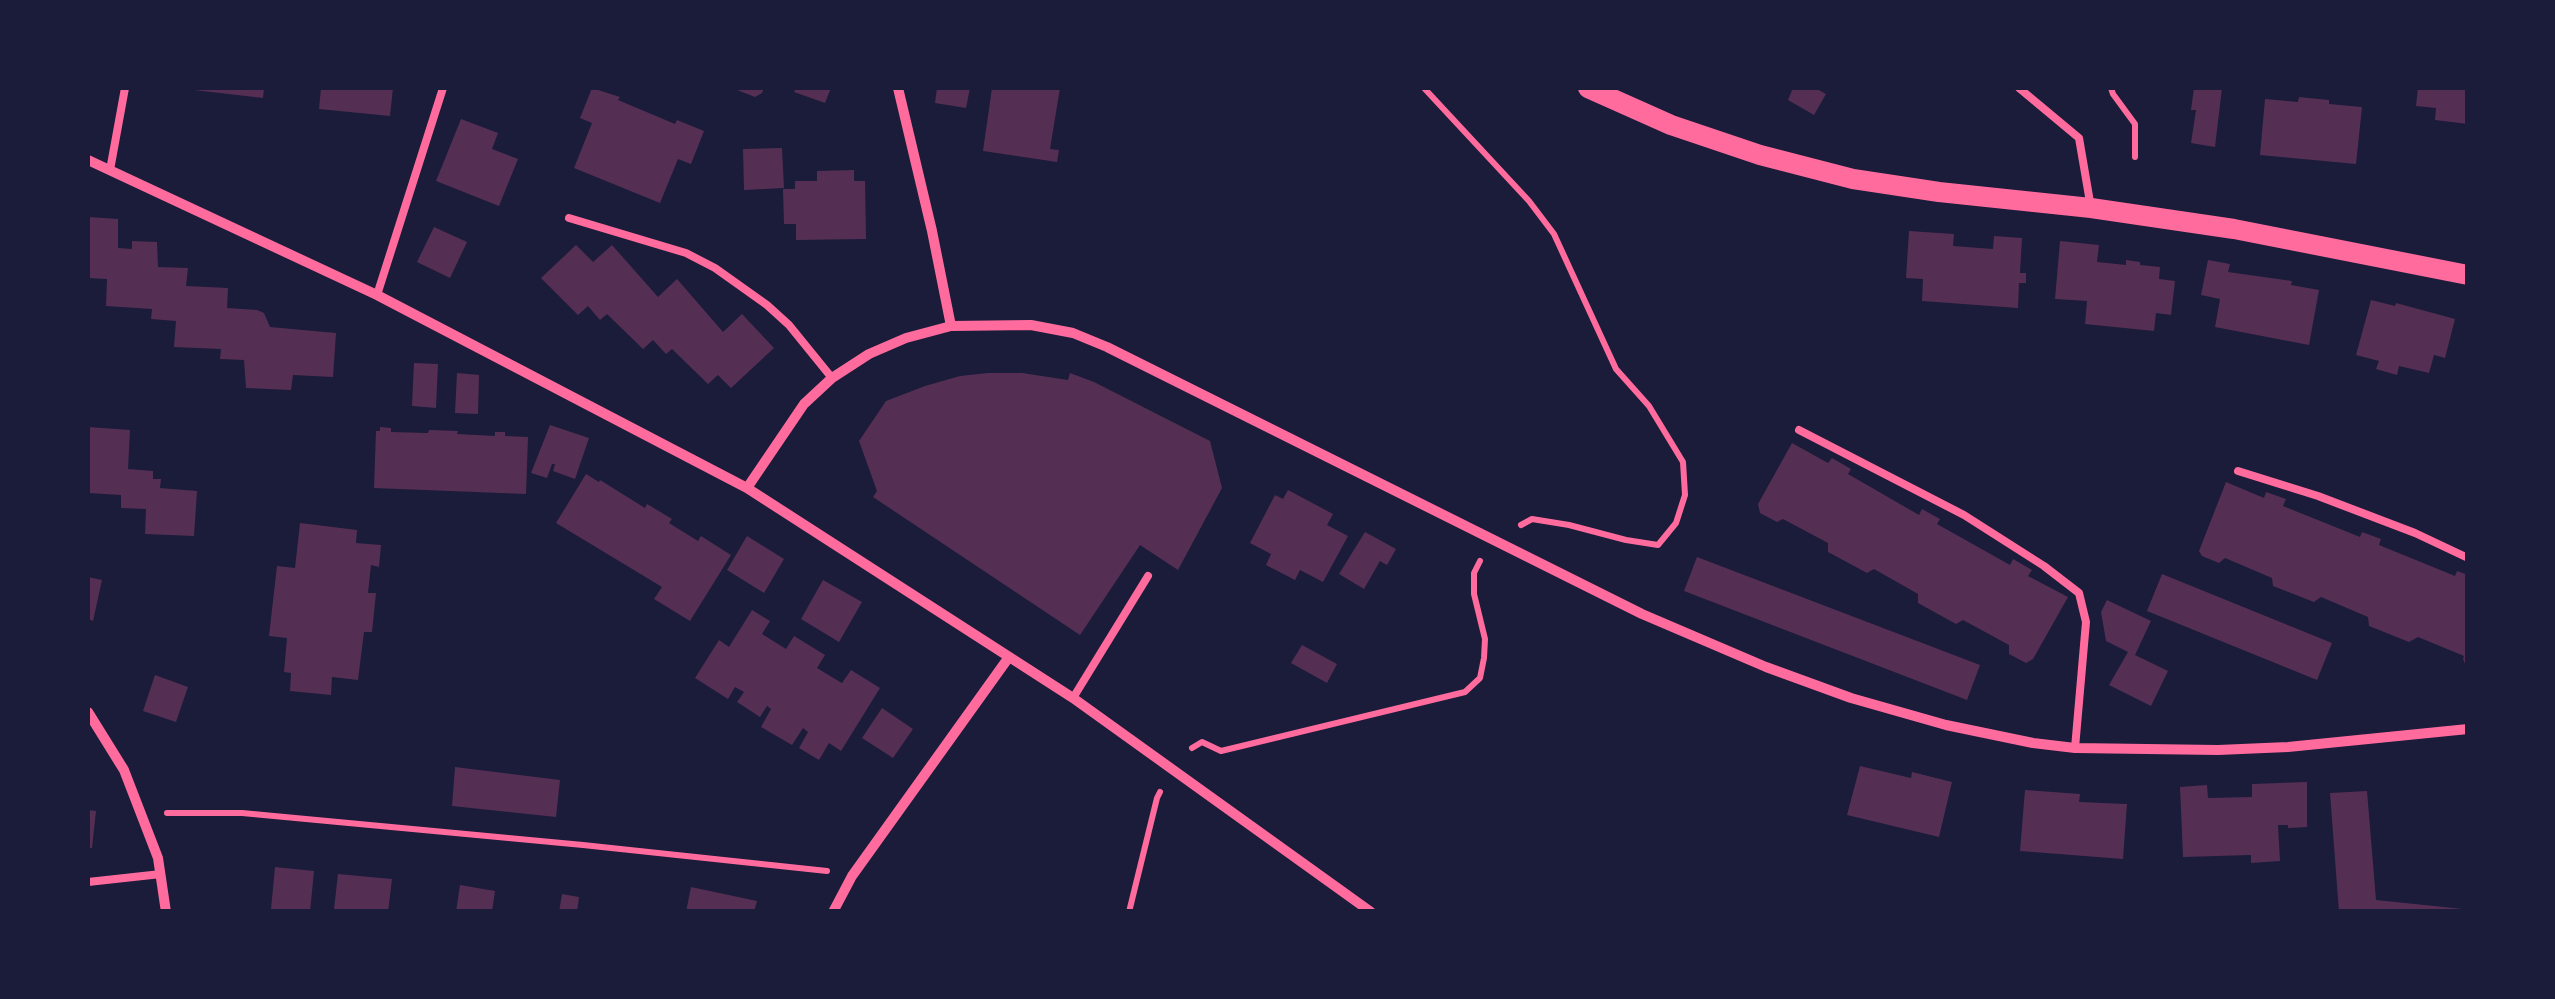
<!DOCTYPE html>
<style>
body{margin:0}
#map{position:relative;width:2555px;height:999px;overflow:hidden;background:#1b1b3a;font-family:Georgia,serif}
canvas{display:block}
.frame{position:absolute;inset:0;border:90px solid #1b1b3a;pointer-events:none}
</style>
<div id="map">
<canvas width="2555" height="999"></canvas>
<div class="frame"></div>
</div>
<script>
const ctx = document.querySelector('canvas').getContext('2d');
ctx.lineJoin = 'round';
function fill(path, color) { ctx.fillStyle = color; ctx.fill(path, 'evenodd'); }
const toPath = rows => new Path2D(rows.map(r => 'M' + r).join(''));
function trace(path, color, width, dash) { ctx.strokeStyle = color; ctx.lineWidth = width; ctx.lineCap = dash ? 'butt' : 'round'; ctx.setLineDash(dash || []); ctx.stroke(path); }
const building = toPath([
 [194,88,264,88,263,98,194,90],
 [321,88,393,88,390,116,319,109],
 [592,88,620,97,618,100,675,124,677,120,704,131,691,164,678,159,660,203,574,168,592,123,580,118],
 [732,88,764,88,762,93,755,97],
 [796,88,831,88,825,103,794,92],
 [937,88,970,88,966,108,935,103],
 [992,88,1060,88,1050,149,1059,150,1057,162,983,151],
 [1793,88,1815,88,1826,94,1814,115,1788,100],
 [2194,88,2222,88,2215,147,2191,143,2196,110,2191,110],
 [2418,88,2468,88,2468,124,2435,120,2436,108,2416,106],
 [2299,97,2329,100,2329,104,2362,107,2356,164,2260,155,2265,99,2298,102],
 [461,119,498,133,492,149,518,159,499,206,436,181],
 [782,148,784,188,744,190,743,149],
 [854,170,854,181,865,181,866,239,796,240,796,224,784,224,783,189,795,189,795,181,817,181,817,171],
 [88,217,118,219,118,248,132,249,132,241,157,242,158,267,188,268,186,286,228,288,227,308,257,310,264,313,270,327,336,333,333,377,293,375,291,390,246,388,244,360,220,359,221,349,174,347,176,321,151,319,152,309,106,306,107,279,88,278],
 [434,227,467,242,450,278,417,262],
 [1909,231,1954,234,1953,246,1993,249,1994,236,2022,238,2020,273,2026,273,2026,283,2019,283,2018,308,1922,301,1923,279,1906,278],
 [2060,241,2099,245,2097,262,2126,265,2126,260,2140,262,2140,265,2160,267,2159,279,2175,281,2171,315,2156,313,2154,331,2085,324,2087,301,2055,299],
 [576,245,593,262,612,245,658,297,677,279,723,332,742,314,774,348,731,388,718,375,708,384,672,349,666,354,653,340,643,349,607,314,600,320,588,306,578,315,541,278],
 [2208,260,2230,264,2228,272,2292,281,2291,285,2319,290,2309,345,2215,327,2220,299,2201,295],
 [2371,300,2395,306,2396,303,2455,319,2445,358,2434,355,2429,373,2399,366,2397,375,2376,369,2379,361,2356,355],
 [414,363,438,364,436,408,412,406],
 [457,373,479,375,478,414,455,413],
 [988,373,1022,373,1068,380,1070,373,1094,382,1210,441,1222,488,1178,570,1140,545,1080,635,873,497,877,491,859,441,886,401,925,386,960,376],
 [550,425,589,438,575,479,553,471,555,464,552,464,547,478,531,473],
 [88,427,130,430,128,469,153,471,153,479,161,479,160,488,197,491,194,536,145,534,146,509,121,508,121,495,88,493],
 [380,427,391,428,391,432,428,433,429,430,458,431,457,434,495,436,495,432,505,432,505,436,528,437,526,494,374,488,376,431,380,431],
 [1792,443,1828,463,1832,458,1851,469,1848,474,1919,515,1922,509,1940,519,1937,524,2010,565,2013,559,2032,570,2028,576,2068,597,2033,659,2026,663,2009,654,2009,645,1963,620,1956,624,1918,603,1918,594,1874,569,1867,573,1828,552,1828,543,1783,519,1777,522,1760,513,1758,504],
 [586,474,599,482,600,480,645,508,647,504,672,519,669,523,698,541,701,536,731,555,690,621,654,599,662,587,556,523],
 [2226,482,2264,498,2266,492,2286,499,2283,506,2360,537,2362,532,2381,539,2379,545,2455,576,2457,571,2468,575,2468,671,2463,659,2464,656,2418,637,2409,642,2369,626,2368,617,2321,597,2314,602,2273,586,2272,578,2225,558,2219,563,2202,556,2199,551],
 [1288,490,1333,514,1327,525,1348,536,1323,582,1300,570,1295,580,1266,565,1271,554,1250,543,1275,495,1283,499],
 [300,523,357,530,356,543,381,545,379,567,371,565,368,593,376,593,372,632,364,632,358,680,332,677,331,695,290,691,291,673,284,672,287,638,269,636,277,566,295,568],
 [1365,532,1396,549,1387,565,1380,561,1364,589,1339,574],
 [747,536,784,559,764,593,727,570],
 [1697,557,1980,665,1967,700,1684,591],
 [2162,574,2332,643,2317,680,2147,611],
 [88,577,102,580,93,621,88,619],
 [823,580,862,602,839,642,801,619],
 [2107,600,2151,621,2135,655,2168,671,2151,706,2109,685,2128,652,2106,641,2101,612],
 [752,610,770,621,762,634,786,649,794,636,825,655,817,668,840,682,842,683,851,670,880,688,841,751,829,743,819,760,799,748,808,732,803,728,792,745,761,727,771,709,767,706,760,717,737,702,744,692,735,687,728,699,695,678,719,640,729,647],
 [1302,645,1337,664,1327,683,1291,663],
 [155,675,188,687,176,722,143,711],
 [882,708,913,729,893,758,862,738],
 [1860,766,1911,778,1912,772,1952,782,1939,837,1847,815],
 [455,767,560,780,556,817,452,806],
 [2307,782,2307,827,2288,828,2288,825,2278,825,2280,861,2251,863,2251,855,2183,857,2180,787,2207,785,2208,798,2252,797,2252,784],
 [2025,790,2080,794,2079,802,2127,804,2123,859,2020,851],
 [2367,791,2376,900,2463,909,2463,912,2339,912,2330,793],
 [88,810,96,811,92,848,88,848],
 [275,867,314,871,310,912,271,909],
 [338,874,392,879,388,912,334,909],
 [460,885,495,891,492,912,456,912],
 [691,887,757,901,754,912,686,912],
 [562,894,579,897,577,912,559,912]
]);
const path = toPath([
 [1424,88,1529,201,1554,234,1616,369,1649,406,1683,462,1685,495,1676,523,1658,545,1626,540,1569,525,1532,519,1521,525],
 [2111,88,2113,94,2135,124,2135,157],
 [1192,748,1202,742,1221,751,1465,692,1480,678,1484,658,1485,639,1474,594,1474,573,1480,561],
 [167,813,242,813,583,845,827,871],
 [1129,912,1157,798,1160,792]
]);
const service = toPath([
 [2019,88,2079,138,2091,208],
 [110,170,125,88],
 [569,218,686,253,715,268,767,305,789,325,832,378],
 [377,295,443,88],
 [1799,430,1964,515,2044,566,2079,593,2086,622,2075,748],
 [2238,471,2318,496,2415,533,2468,558],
 [1073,698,1148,576],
 [88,882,161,874]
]);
const minor = toPath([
 [898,88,932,231,951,326],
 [88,160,377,295,747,488,1073,698,1371,912],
 [747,488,804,404,832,378,869,354,906,338,951,326,1031,325,1073,333,1107,347,1642,614,1766,667,1851,698,1946,725,2033,743,2075,748,2218,750,2288,747,2468,729],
 [88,712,124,770,158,858,166,912],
 [833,912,852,876,1009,657]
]);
const secondary = toPath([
 [1588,88,1671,125,1760,155,1853,179,1939,192,2091,208,2234,229,2468,275]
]);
fill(building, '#542f53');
trace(path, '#ff6b9d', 6);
trace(service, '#ff6b9d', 8);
trace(minor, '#ff6b9d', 10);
trace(secondary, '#ff6b9d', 20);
</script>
